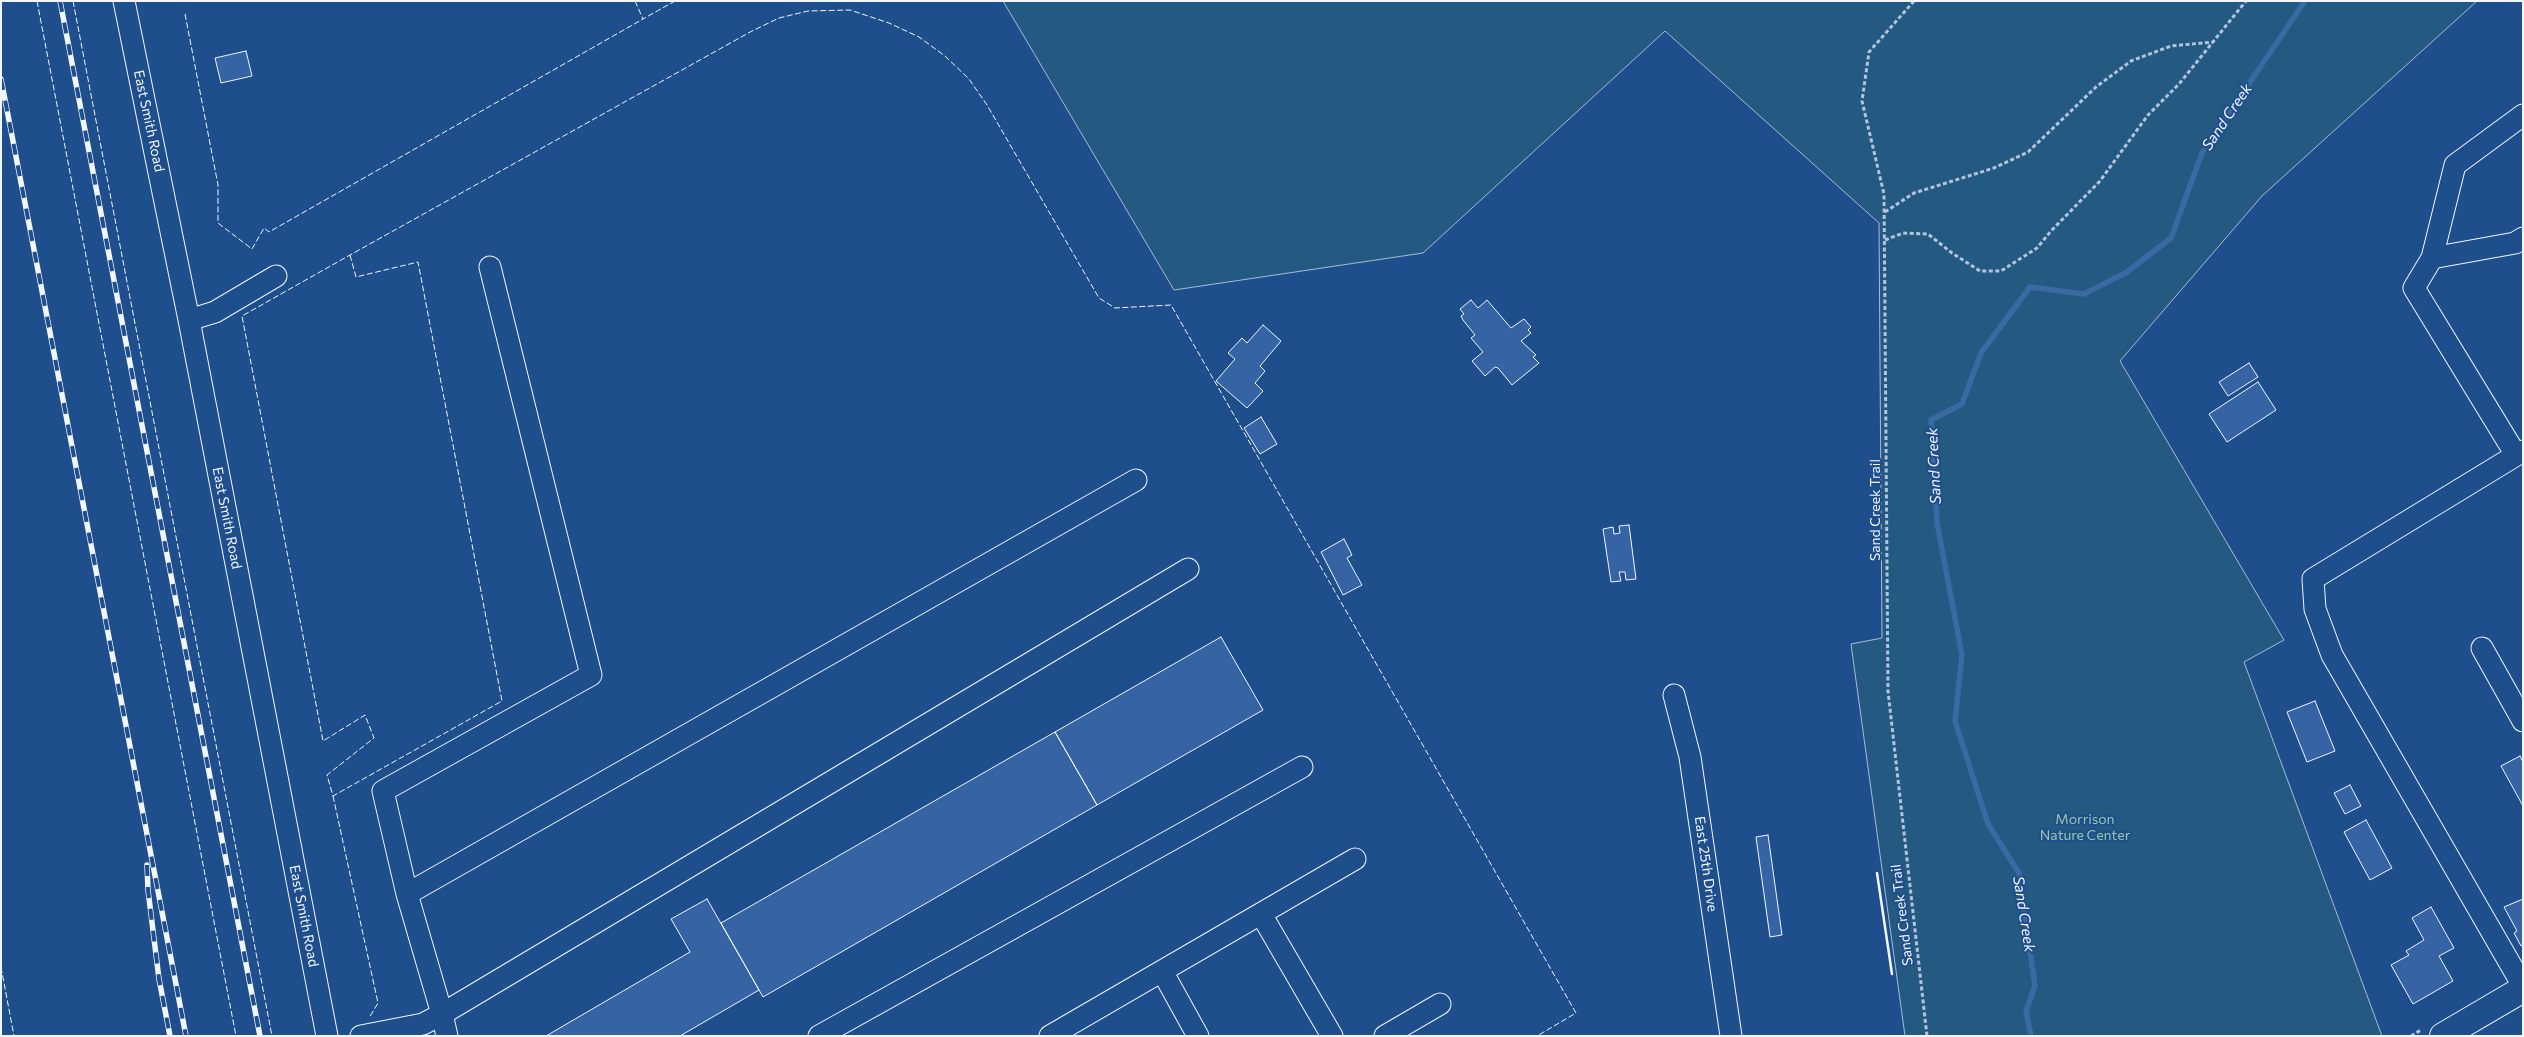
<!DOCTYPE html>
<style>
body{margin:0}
#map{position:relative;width:2524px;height:1037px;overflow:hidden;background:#1f4e8c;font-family:Commissioner,sans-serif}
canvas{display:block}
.frame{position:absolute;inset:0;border:2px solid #f2f6ff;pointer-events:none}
</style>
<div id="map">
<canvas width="2524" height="1037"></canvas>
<div class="frame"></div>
</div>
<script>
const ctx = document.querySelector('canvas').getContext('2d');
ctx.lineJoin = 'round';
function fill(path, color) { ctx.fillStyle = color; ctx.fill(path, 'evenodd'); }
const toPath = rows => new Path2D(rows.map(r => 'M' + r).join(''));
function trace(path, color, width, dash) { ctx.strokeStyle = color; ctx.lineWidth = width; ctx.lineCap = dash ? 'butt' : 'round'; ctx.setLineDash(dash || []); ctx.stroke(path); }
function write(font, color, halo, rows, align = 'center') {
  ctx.font = font + ' Commissioner,sans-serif'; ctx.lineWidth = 4; ctx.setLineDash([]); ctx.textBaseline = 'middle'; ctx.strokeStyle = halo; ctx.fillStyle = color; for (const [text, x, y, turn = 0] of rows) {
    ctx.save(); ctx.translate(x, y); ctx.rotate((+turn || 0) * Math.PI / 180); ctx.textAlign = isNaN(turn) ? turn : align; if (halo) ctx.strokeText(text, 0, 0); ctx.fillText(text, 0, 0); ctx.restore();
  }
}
const green = toPath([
 [1003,1,2477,1,2262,196,2120,361,2284,640,2244,662,2382,1036,1905,1036,1851,644,1882,638,1879,223,1665,31,1423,253,1174,290,1003,1]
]);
const stream = toPath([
 [2031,1036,2026,1011,2035,986,2019,873,1988,824,1955,721,1962,655,1937,523,1931,420,1962,404,1981,353,2030,287,2084,294,2127,272,2171,238,2202,153,2305,1]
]);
const building = toPath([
 [246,51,252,76,221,83,215,58,246,51],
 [1471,300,1478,308,1487,300,1511,328,1524,319,1531,327,1528,330,1531,333,1521,341,1536,355,1533,357,1539,363,1512,385,1498,368,1495,367,1485,376,1472,361,1483,352,1471,338,1475,335,1463,320,1461,316,1464,314,1460,309,1471,300],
 [1263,325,1281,341,1260,366,1265,371,1255,383,1263,391,1247,408,1216,381,1235,359,1228,353,1242,338,1247,343,1263,325],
 [2249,363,2258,377,2228,396,2219,382,2249,363],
 [2258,382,2276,410,2227,442,2209,414,2258,382],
 [1261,417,1277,444,1260,454,1244,428,1261,417],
 [1629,525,1636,579,1626,580,1625,572,1619,572,1621,581,1611,582,1603,529,1613,527,1614,534,1620,533,1619,526,1629,525],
 [1344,539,1352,555,1347,558,1362,585,1343,595,1321,552,1344,539],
 [1221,637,1263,710,1097,805,1055,732,1221,637],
 [2315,701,2335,751,2307,762,2287,712,2315,701],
 [1055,732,1097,805,763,997,721,923,1055,732],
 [2520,756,2523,762,2523,806,2501,766,2520,756],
 [2350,785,2361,806,2345,814,2334,793,2350,785],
 [2366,820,2392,868,2370,880,2344,832,2366,820],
 [1768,835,1782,935,1770,937,1756,837,1768,835],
 [707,899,759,990,680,1036,546,1036,690,952,671,919,707,899],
 [2523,899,2523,945,2521,946,2514,933,2517,931,2504,907,2523,899],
 [2431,907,2454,948,2439,956,2453,981,2413,1004,2391,965,2409,955,2406,951,2424,940,2412,918,2431,907]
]);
const path = toPath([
 [1914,1,1869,52,1862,101,1884,194,1888,691,1927,1036],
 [1885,212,1914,193,1994,168,2028,152,2096,87,2131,61,2171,46,2213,42],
 [1885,240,1903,233,1928,234,1952,253,1980,271,2001,271,2037,248,2051,231,2100,181,2148,115,2179,84,2246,1],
 [2411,1036,2421,1030]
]);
const minor = toPath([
 [124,1,189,320,327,1036],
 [2432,258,2455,165,2523,115],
 [490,267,591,675,383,791,407,894,442,1014,1188,569],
 [189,320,215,312,276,276],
 [2523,451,2313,579,2315,609,2332,655,2523,986],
 [2516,455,2414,288,2432,258,2515,243,2523,238],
 [2482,648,2523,721],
 [1674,695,1690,757,1731,1036],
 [407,894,1136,480],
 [1261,914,1332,1036],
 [1162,971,1198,1036],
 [361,1036,423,1024,442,1014,447,1036],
 [819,1036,1302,767],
 [1050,1036,1355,859],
 [1385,1036,1440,1004]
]);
const major = toPath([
 [2443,1036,2523,989]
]);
const rail = toPath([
 [60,1,260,1036],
 [1,79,186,1036],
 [147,865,148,890,159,979,170,1036]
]);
const fence = toPath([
 [37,1,236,1036],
 [73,1,272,1036],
 [635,1,643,19,675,1],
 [185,14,218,185,218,223,252,249,264,228,269,232,643,19],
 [350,255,356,277,418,262,502,701,333,796,327,775,374,738,365,715,323,741,242,316,350,255,752,31,779,18,808,11,850,10,889,23,919,37,945,56,969,79,987,105,1099,298,1115,308,1171,305,1576,1013,1537,1036],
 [333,796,378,1003,369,1018],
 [1,967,14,1036]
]);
const wall = toPath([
 [1877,873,1892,974]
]);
const streetNames = [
 ["East Smith Road",149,121,78],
 ["Sand Creek Trail",1875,510,-90],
 ["East Smith Road",227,518,79],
 ["East 25th Drive",1706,864,82],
 ["Sand Creek Trail",1902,915,-97],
 ["East Smith Road",304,916,79]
];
const parkNames = [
 ["Morrison",2085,819],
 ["Nature Center",2085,835]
];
const waterNames = [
 ["Sand Creek",2227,117,-56],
 ["Sand Creek",1934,466,-93],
 ["Sand Creek",2024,914,81]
];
fill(green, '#245a82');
trace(green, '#a8bbd7', 1);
trace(stream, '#3b69a3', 5.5);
fill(building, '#3563a3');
trace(building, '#f2f6ff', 1);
trace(minor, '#f2f6ff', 23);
trace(major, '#f2f6ff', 28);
trace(path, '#b3c4dc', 3, [4, 2.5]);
trace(minor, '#1f4e8c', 21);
trace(major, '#1f4e8c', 26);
trace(rail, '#f2f6ff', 5.5);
trace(rail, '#1f4e8c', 4, [11]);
trace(fence, '#f2f6ff', 1, [6, 2.5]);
trace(wall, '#f2f6ff', 2.5);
write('14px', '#f2f6ff', '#1f4e8c', streetNames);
write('14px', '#97c8a6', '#1f4e8c', parkNames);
write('italic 15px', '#f2f6ff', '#1f4e8c', waterNames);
</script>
